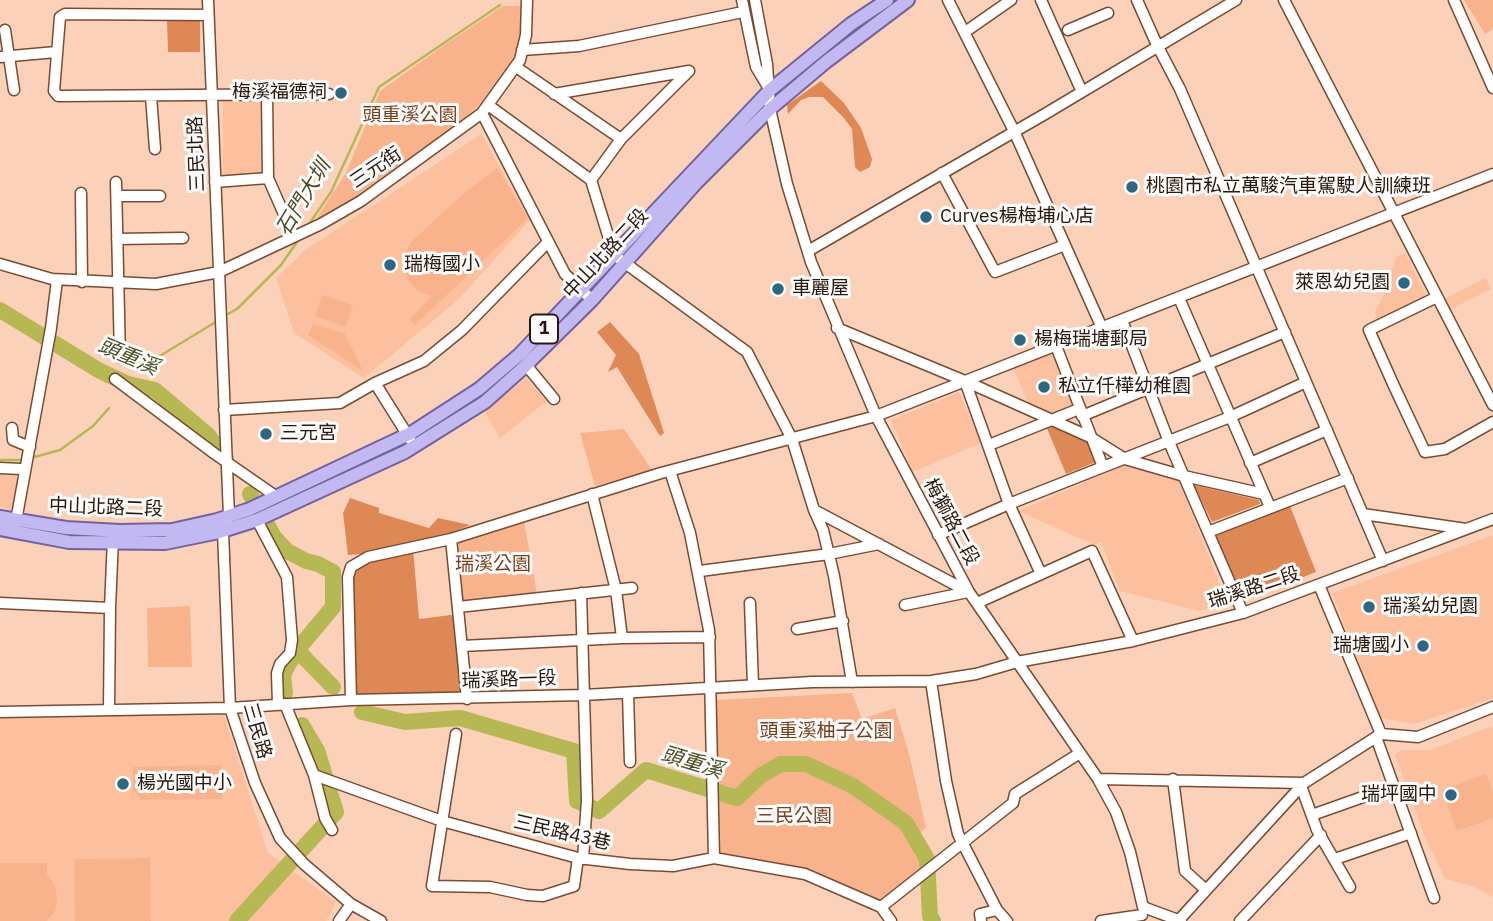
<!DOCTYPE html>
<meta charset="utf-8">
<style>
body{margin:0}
canvas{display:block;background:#fcd1ba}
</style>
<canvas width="1493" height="921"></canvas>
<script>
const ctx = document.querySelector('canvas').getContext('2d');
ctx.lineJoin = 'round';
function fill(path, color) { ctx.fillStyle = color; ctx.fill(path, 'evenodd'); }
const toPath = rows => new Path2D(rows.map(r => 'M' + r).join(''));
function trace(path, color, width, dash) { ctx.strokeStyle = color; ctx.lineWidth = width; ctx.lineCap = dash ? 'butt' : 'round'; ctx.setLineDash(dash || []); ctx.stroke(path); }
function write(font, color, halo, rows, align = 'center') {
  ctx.font = font + ' "IBM Plex Sans","Noto Sans TC",sans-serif'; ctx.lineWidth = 6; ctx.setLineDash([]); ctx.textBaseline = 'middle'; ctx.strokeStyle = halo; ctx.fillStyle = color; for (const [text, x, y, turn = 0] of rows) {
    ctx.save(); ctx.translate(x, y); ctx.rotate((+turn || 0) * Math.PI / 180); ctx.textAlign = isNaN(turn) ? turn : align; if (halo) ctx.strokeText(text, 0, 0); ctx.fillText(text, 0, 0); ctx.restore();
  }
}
const built = toPath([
 [223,99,261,99,262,172,223,176],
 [481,134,530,220,459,299,364,378,294,333,276,278,304,251],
 [1405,253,1426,295,1377,319,1375,311,1382,299,1396,257],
 [1486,278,1491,289,1449,310,1444,299],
 [1054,352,1073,405,1049,415,1030,407,1013,368],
 [526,378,547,401,500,438,484,411],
 [959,392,981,443,913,472,891,420],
 [1125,465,1179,481,1227,603,1199,611,1120,591,1101,542,1094,545,1018,511],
 [0,474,16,476,19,484,14,510,0,507],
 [1493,535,1493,698,1414,724,1380,718,1332,593],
 [224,715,268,853,336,902,326,921,0,921,0,716],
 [1493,726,1493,897,1472,886,1445,879,1425,837,1395,754,1401,750,1429,750]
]);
const green = toPath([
 [1464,0,1493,0,1493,29,1485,34],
 [503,6,522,6,521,46,509,70,489,97,435,143,386,179,314,222,346,173,380,91,443,46],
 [497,168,528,218,415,325,410,319,432,296,418,291,407,279,405,254,411,242,460,197],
 [322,295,353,305,346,327,315,316],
 [313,324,345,334,363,371,308,335],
 [624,429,652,470,595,486,580,433],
 [524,521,537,594,461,601,455,542],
 [190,606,192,667,148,667,147,608],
 [852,693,862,719,895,708,909,754,926,827,915,838,927,859,928,872,881,907,794,868,718,858,717,700],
 [221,765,222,799,141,800,133,790,133,767],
 [1486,774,1493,793,1493,818,1457,831,1442,790],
 [150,858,151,921,75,921,74,859],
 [0,863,47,863,47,874,55,886,57,898,55,911,47,921,0,921]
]);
const forest = toPath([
 [167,19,200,19,200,52,168,52],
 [821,81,844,103,861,128,872,159,870,167,860,172,855,167,852,129,844,118,823,97,809,97,801,100,788,114,787,105],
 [610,322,639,354,664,433,660,436,617,367,608,372,616,355,597,332],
 [1049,425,1087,441,1096,462,1066,474,1046,426],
 [1194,485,1259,500,1260,504,1212,522],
 [350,498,379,508,379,513,429,528,438,518,470,525,440,537,385,552,348,555,343,513],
 [1290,506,1316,572,1243,601,1215,536],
 [413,549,419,619,459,614,467,699,351,700,351,567]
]);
const stream = toPath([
 [307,227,331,192,379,87,500,5],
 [224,316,237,309,281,265,299,239],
 [145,365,219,320],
 [31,458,60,450,93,426,109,408],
 [0,460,25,460]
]);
const river = toPath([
 [0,310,100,371,128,384,155,390,208,435,226,459],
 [250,494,274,537,287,551,306,561,318,564,333,572,333,607,297,650,288,665,283,675,285,693],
 [297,650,333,687],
 [362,712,405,722,460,718,574,751,577,801,599,811,646,770,737,798,760,776,781,764,806,764,853,786,906,823,927,859,930,916,933,921],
 [237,921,336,812,317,750,302,725]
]);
const minor = toPath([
 [208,0,229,516,223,531,230,708,255,783,280,838,304,864,351,904,381,921],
 [742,0,756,67,768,87],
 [755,0,767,64,770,109,787,184,811,262,876,416,969,592,1098,779,1116,812,1130,852,1143,907,1181,921],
 [948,0,1014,131,1102,328],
 [1041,0,1082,92],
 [1137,0,1157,45,1180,89,1383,561],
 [1284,0,1493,405],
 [1454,0,1493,88],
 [208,15,65,14,60,17,54,91,58,96,329,94],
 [5,30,14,90],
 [1068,30,1108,13],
 [965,32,1011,0],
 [522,50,579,46,738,13],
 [0,57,56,52],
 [516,67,621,139],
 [267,93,268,178,294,237],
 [554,94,689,71],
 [151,96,155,149],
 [488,105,591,180],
 [482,113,565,274,592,300],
 [942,173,995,272,1065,245],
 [591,180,614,255,747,352,792,439,814,510,969,592],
 [591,180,621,139,689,71],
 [116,182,120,358],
 [215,182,268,178],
 [81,193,82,282],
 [117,196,160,196],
 [117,239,183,238],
 [808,251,1045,114,1236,0],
 [0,264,52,279,156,284,219,272,321,224,361,201,482,113,520,60,526,35,527,0],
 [1437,297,1369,330,1394,386,1425,452,1445,449,1493,422],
 [1179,298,1270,507],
 [1122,320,1169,442,1243,613],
 [837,328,965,381,1090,437,1125,459,1184,476,1264,494],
 [1056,346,1103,467],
 [526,365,554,399],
 [115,379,215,454,277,497],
 [965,381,1009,504,1041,574],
 [375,383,410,439],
 [224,410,340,403,375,383,424,361,462,330,548,242],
 [1082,416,1285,332],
 [12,428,13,440,30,447],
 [989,445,1079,409],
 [1250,463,1327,430],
 [0,468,21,469],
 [670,471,690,533,709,630,714,858],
 [592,494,616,590,622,638],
 [814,510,823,530,834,576,852,682],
 [1363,514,1466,529],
 [257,520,287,577,292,640,290,653,280,664,277,673,278,704],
 [16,521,51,328,57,280],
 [1208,532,1348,478],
 [938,535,1009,504,1230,417,1306,382],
 [451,539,467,699],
 [700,571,829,554,879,544],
 [1319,585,1381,734],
 [581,593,587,800,583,859],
 [0,603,110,608],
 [750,603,753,685],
 [977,603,1092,551,1133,641],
 [905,605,968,592],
 [458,607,632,588],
 [797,629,843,621],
 [462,646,622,638,710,637],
 [931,681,946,781,958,834,997,910],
 [628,693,630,762],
 [351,700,348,577,351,567,368,557,451,539,661,473,876,416,1493,174],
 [285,704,314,775,325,818,332,830],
 [109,710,110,608,113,538],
 [0,712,230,708,351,700,584,695,812,682,931,681,976,674,1017,662,1133,641,1243,613,1493,519],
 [456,734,432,886,490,887,527,895,543,896,574,886,578,858],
 [1376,737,1434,898],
 [314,775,442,821,578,858,630,864,673,866,714,858,805,874,881,907],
 [1098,779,1304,783],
 [1173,779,1185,871,1206,890],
 [1301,786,1317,830,1350,887],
 [1312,815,1394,786],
 [1335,859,1411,833],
 [881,907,1013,803,1015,794,1080,753],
 [881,907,891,921],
 [339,921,351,904],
 [981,921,980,914,997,910,1007,921],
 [1101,921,1142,915],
 [1178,921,1304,783,1381,734,1418,737,1493,707],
 [1240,921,1321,835]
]);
const major = toPath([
 [0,517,66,528,120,531,172,530,217,520,250,509,411,433,479,389,520,354,770,90,851,24,887,0],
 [0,529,69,542,165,543,219,532,257,520,405,452,485,402,522,369,592,300,696,183,770,109,827,61,908,0]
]);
const markers = [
 [341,93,7,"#2e6781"],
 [1132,187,7,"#2e6781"],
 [926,217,7,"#2e6781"],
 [390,265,7,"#2e6781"],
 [1404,283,7,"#2e6781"],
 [778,289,7,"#2e6781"],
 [1020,340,7,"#2e6781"],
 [1044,387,7,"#2e6781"],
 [266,434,7,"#2e6781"],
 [1369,607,7,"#2e6781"],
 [1423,646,7,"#2e6781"],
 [123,784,7,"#2e6781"],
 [1451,795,7,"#2e6781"]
];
const shields = [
 [544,329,28]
];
const shieldNames = [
 ["1",544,329]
];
const poiNames = [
 ["梅溪福德祠",327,93,"right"],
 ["桃園市私立萬駿汽車駕駛人訓練班",1146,187],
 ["Curves楊梅埔心店",940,217],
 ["瑞梅國小",404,265],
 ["萊恩幼兒園",1390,283,"right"],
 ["車麗屋",792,289],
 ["楊梅瑞塘郵局",1034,340],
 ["私立仟樺幼稚園",1058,387],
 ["三元宮",280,434],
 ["瑞溪幼兒園",1383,607],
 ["瑞塘國小",1409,646,"right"],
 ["楊光國中小",137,784],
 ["瑞坪國中",1437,795,"right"]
];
const parkNames = [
 ["頭重溪公園",410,116],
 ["瑞溪公園",493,565],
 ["頭重溪柚子公園",826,732],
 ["三民公園",794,817]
];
const streetNames = [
 ["三民北路",197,154,-92],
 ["三元街",376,168,-34],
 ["中山北路二段",606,254,-47],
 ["中山北路二段",106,508,2],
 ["梅獅路二段",951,522,62],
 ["瑞溪路二段",1254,588,-18],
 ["瑞溪路一段",509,680,-2],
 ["三民路",257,731,74],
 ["三民路43巷",562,833,13]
];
const waterNames = [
 ["石門大圳",304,198,-59],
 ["頭重溪",128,357,23],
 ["頭重溪",692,763,17]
];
fill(built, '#fcc09f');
fill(green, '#f8b38c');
fill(forest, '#de8855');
trace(stream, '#b5b853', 2.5);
trace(river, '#b5b853', 16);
trace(minor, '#794c32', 13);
trace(major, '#73629c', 16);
trace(minor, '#fff', 10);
trace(major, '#c3b9f2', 12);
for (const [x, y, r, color] of markers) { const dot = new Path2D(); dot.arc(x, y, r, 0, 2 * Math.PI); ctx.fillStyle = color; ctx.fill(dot); trace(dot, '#fcfcfc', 2.5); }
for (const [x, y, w] of shields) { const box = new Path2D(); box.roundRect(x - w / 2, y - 14.5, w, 29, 5); ctx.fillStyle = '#fcfcfc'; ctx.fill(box); trace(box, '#2a180d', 2); }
write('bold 18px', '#2a180d', null, shieldNames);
write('19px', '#2a180d', '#fcfcfc', poiNames, 'left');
write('19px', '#783f1b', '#fcfcfc', parkNames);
write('19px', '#2a180d', '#fcfcfc', streetNames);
write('italic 21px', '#4c4e24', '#fcfcfc', waterNames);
</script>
